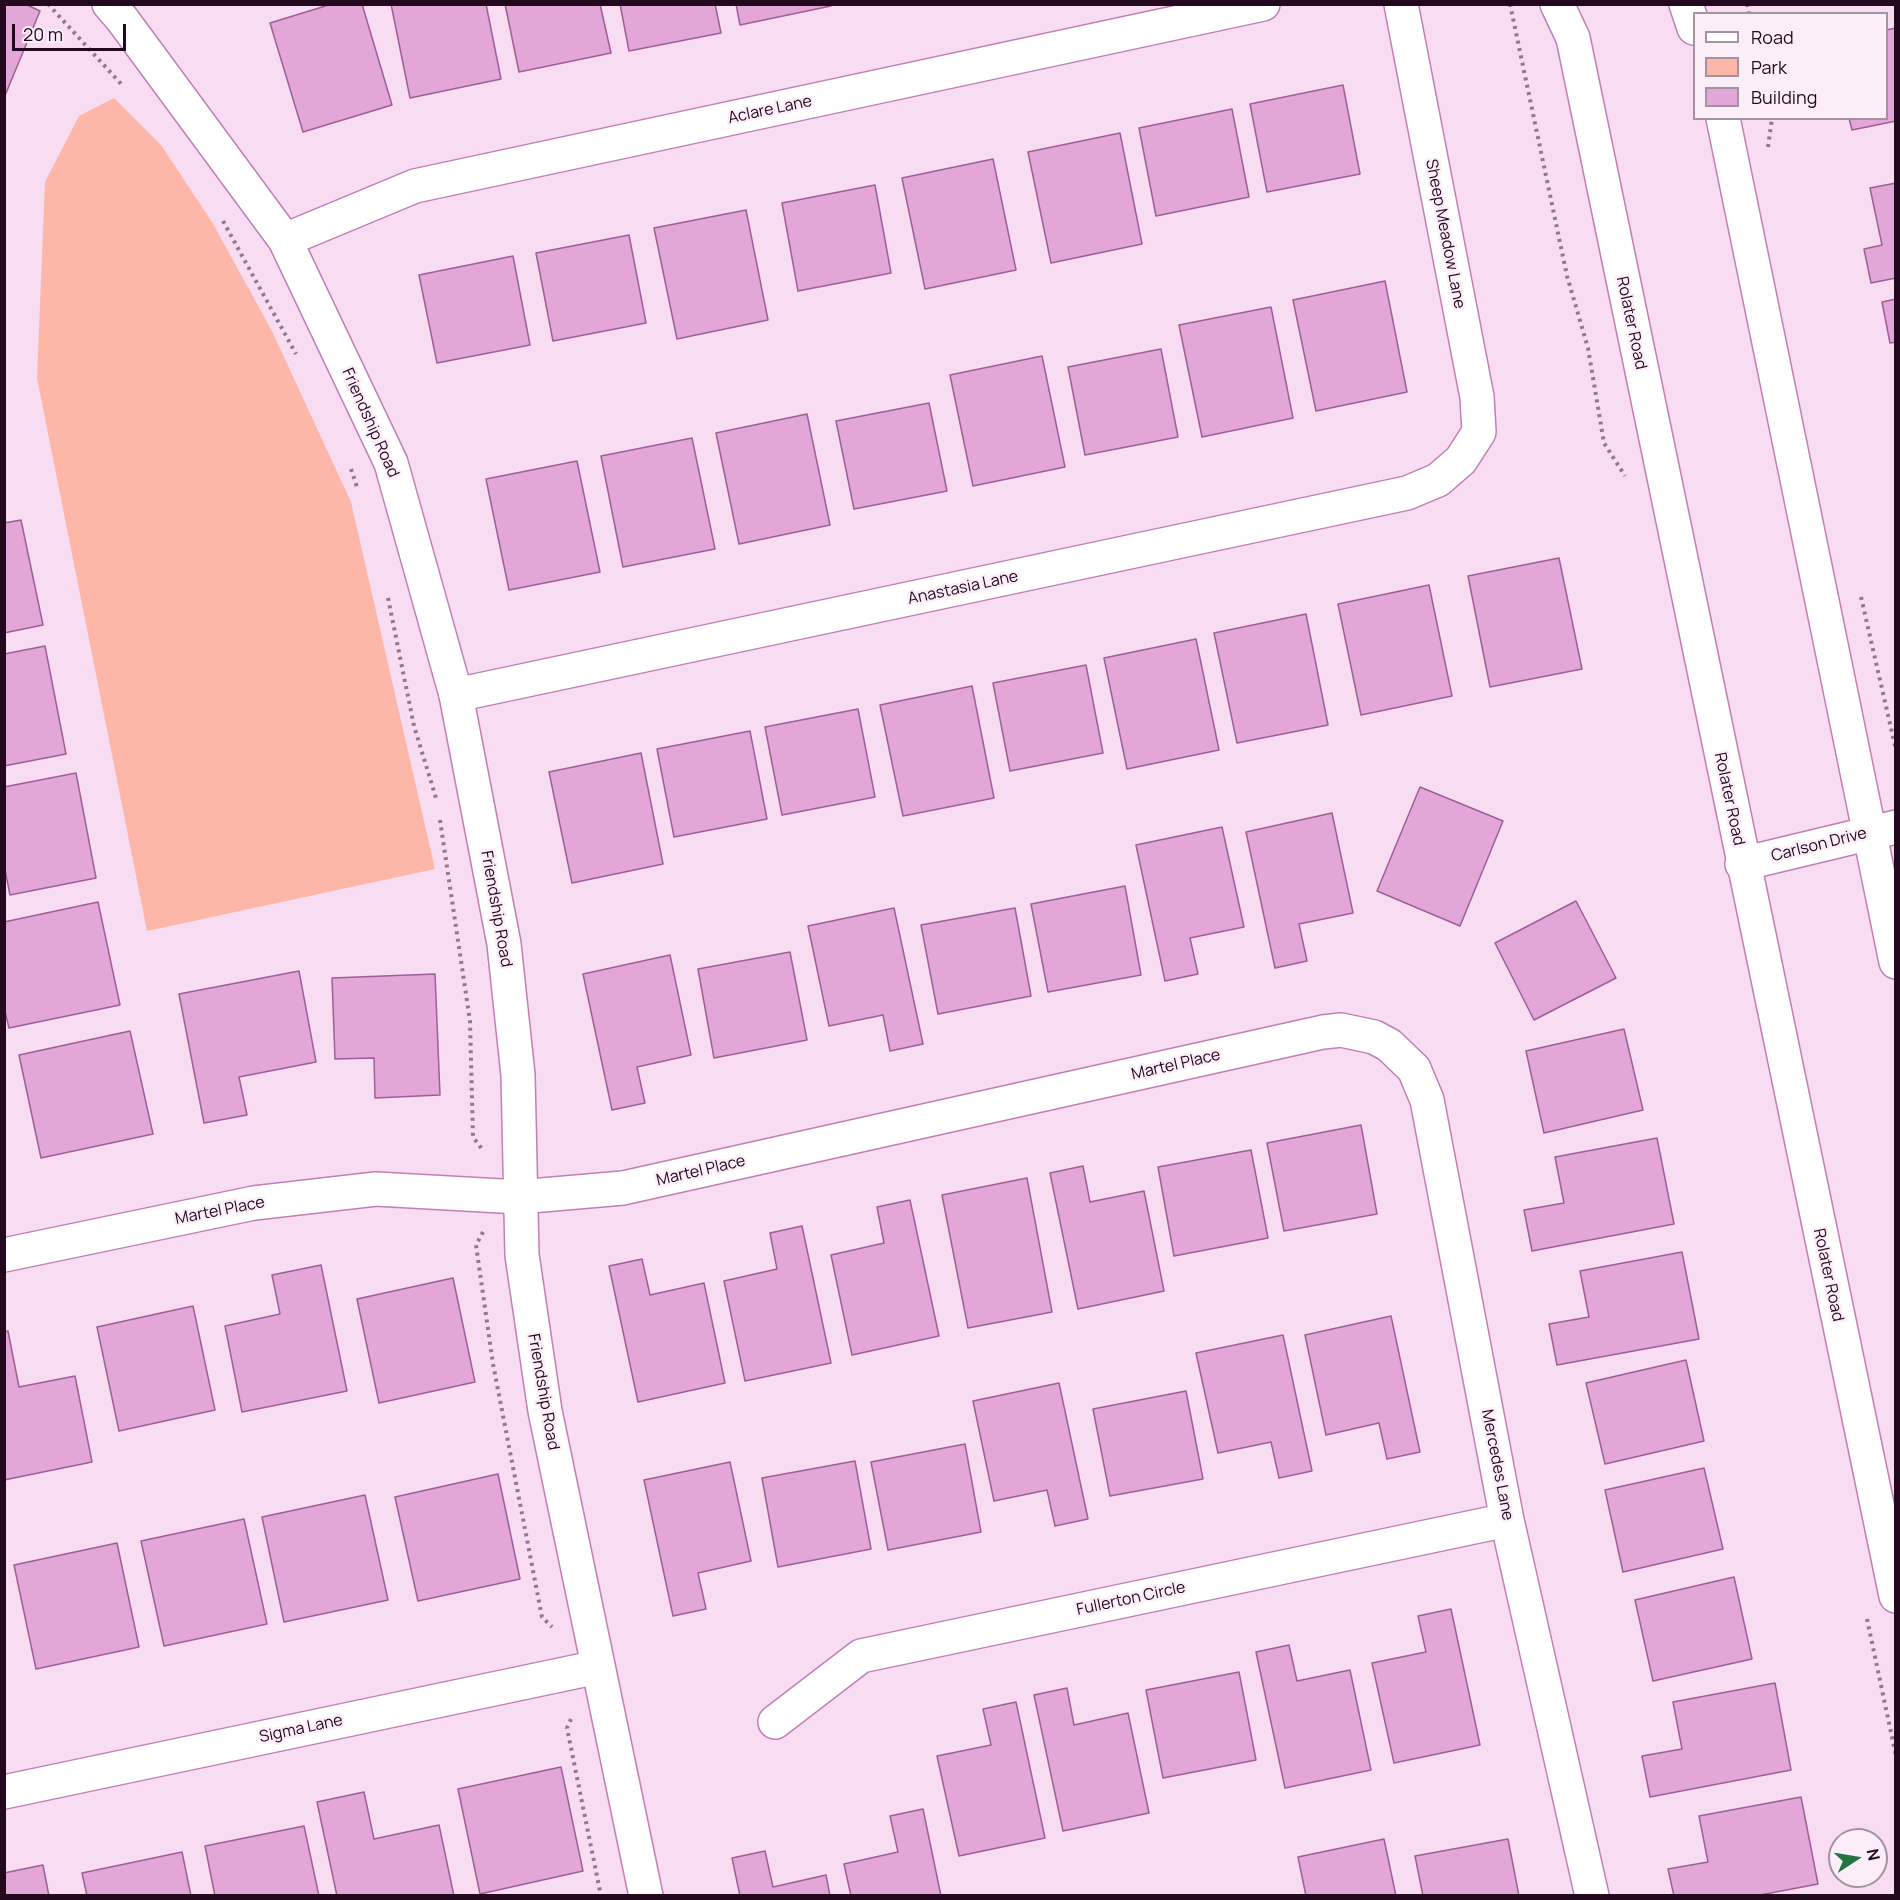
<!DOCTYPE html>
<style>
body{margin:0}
#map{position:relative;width:1900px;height:1900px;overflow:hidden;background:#f8dcf2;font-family:Manrope,sans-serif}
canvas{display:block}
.frame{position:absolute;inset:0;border:6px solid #22091e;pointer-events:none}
.legend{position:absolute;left:1693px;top:12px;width:195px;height:108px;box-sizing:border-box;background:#fceef9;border:2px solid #a592a1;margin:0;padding:8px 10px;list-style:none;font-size:18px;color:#22091e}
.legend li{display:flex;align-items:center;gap:12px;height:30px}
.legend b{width:30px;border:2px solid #a592a1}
.north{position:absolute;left:1828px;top:1828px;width:60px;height:60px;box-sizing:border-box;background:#fceef9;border:2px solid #a592a1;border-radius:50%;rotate:78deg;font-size:16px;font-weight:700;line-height:24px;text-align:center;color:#22091e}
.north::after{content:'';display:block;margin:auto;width:21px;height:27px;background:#257444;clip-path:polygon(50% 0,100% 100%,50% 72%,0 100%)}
.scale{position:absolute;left:12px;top:24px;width:114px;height:27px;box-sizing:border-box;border:3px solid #22091e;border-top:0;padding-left:8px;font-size:18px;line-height:21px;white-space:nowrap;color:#22091e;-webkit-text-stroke:4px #fceef9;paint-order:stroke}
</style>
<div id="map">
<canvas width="1900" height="1900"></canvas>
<div class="frame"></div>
<ul class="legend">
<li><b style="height:8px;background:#fff"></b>Road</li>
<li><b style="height:16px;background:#fdb7a8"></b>Park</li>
<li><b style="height:16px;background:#e2a6d7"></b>Building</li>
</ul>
<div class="north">N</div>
<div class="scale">20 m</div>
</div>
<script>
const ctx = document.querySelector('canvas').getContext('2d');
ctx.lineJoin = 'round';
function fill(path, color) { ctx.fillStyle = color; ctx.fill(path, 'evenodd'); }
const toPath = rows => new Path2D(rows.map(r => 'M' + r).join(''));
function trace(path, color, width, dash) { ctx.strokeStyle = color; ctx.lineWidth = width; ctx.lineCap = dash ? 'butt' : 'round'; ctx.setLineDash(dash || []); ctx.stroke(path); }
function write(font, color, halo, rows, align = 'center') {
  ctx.font = font + ' Manrope,sans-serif'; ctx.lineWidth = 5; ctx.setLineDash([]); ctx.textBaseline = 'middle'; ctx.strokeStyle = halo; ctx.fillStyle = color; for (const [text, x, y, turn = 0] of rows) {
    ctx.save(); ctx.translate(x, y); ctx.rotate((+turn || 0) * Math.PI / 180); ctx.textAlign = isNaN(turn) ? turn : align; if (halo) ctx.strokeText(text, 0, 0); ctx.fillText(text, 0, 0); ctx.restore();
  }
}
const green = toPath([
 [114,98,161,145,212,222,272,331,351,502,435,869,147,931,37,378,45,182,79,116]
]);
const building = toPath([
 [4,4,25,4,40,11,4,98,4,4],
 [332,4,362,4,392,105,303,132,270,23,332,4],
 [391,4,486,4,501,79,410,98,391,4],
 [505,4,600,4,611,53,519,72,505,4],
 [620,4,715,4,721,33,629,51,620,4],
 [736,4,831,4,831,6,740,25,736,4],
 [1896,28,1896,121,1852,130,1849,118,1886,118,1886,30,1896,28],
 [1343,85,1360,174,1267,192,1250,104,1343,85],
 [1232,109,1249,197,1156,216,1139,128,1232,109],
 [1120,133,1142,244,1051,263,1028,152,1120,133],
 [993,159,1016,270,925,289,902,178,993,159],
 [1896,183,1896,278,1871,283,1864,249,1882,245,1870,188,1896,183],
 [875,185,891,273,798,291,782,203,875,185],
 [746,210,768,320,677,339,654,228,746,210],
 [629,235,646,323,553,341,536,253,629,235],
 [513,256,530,345,437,363,419,275,513,256],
 [1385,281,1407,392,1316,411,1293,300,1385,281],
 [1896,299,1896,342,1890,343,1882,302,1896,299],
 [1271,307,1293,418,1202,437,1179,325,1271,307],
 [1161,349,1178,437,1085,455,1068,367,1161,349],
 [1042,356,1065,467,973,486,950,375,1042,356],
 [929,403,947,491,854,509,836,421,929,403],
 [807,414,830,525,739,544,716,433,807,414],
 [692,438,715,549,623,567,601,456,692,438],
 [577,461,600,572,509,590,486,479,577,461],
 [21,520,43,625,4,633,4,523,21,520],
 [1559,558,1582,669,1490,687,1468,576,1559,558],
 [1429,585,1452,696,1361,715,1338,604,1429,585],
 [1306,614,1328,725,1237,743,1214,633,1306,614],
 [1196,639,1219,750,1127,769,1104,658,1196,639],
 [45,646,66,754,4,766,4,654,45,646],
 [1086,665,1103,753,1010,771,993,683,1086,665],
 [972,686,994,798,903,816,880,705,972,686],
 [858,709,875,797,782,815,765,727,858,709],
 [750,731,767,819,674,837,657,749,750,731],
 [641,753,663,864,572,883,549,772,641,753],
 [76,773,96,878,10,895,4,865,4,787,76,773],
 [1420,787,1503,821,1460,926,1377,891,1420,787],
 [1332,813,1353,913,1299,924,1307,961,1275,968,1246,832,1332,813],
 [1222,827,1244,927,1190,938,1198,974,1165,981,1136,845,1222,827],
 [1125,886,1141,975,1048,992,1031,904,1125,886],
 [1576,901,1616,978,1534,1020,1495,943,1576,901],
 [98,902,120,1005,9,1028,4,1007,4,922,98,902],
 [894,908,923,1044,890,1051,883,1015,829,1026,808,926,894,908],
 [1015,908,1031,996,938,1014,921,925,1015,908],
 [790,952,807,1040,714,1058,698,969,790,952],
 [670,955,691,1055,637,1067,645,1103,612,1110,583,974,670,955],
 [299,971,316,1062,239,1077,247,1115,204,1123,179,994,299,971],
 [435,974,440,1095,375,1098,374,1058,335,1059,332,978,435,974],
 [1624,1029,1643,1110,1544,1133,1526,1051,1624,1029],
 [130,1031,153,1134,41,1158,19,1055,130,1031],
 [1361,1125,1377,1214,1284,1231,1267,1143,1361,1125],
 [1657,1138,1674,1224,1532,1251,1524,1210,1564,1203,1555,1157,1657,1138],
 [1251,1150,1268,1238,1174,1256,1158,1167,1251,1150],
 [1083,1166,1090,1202,1144,1191,1164,1291,1078,1309,1050,1173,1083,1166],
 [1027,1178,1052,1312,968,1328,942,1195,1027,1178],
 [910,1200,939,1336,852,1355,831,1255,884,1243,877,1207,910,1200],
 [802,1226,831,1363,745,1381,724,1281,777,1269,770,1233,802,1226],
 [1682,1252,1699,1339,1557,1365,1549,1324,1589,1317,1580,1271,1682,1252],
 [642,1259,650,1295,704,1283,725,1383,638,1402,609,1266,642,1259],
 [321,1265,347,1391,242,1412,225,1326,280,1314,272,1275,321,1265],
 [453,1278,475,1382,379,1403,357,1299,453,1278],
 [193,1306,215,1410,119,1431,97,1327,193,1306],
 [1391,1316,1420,1452,1387,1459,1379,1423,1326,1435,1305,1335,1391,1316],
 [8,1331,19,1387,75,1376,92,1462,4,1480,4,1332,8,1331],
 [1283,1335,1312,1471,1279,1478,1271,1442,1218,1453,1196,1353,1283,1335],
 [1686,1360,1704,1441,1605,1464,1586,1383,1686,1360],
 [1059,1383,1088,1519,1055,1526,1047,1490,994,1501,973,1401,1059,1383],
 [1186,1391,1203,1479,1110,1496,1093,1409,1186,1391],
 [965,1444,981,1532,888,1550,871,1462,965,1444],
 [855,1461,871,1549,778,1567,762,1478,855,1461],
 [730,1462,751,1561,698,1573,706,1609,673,1616,644,1480,730,1462],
 [1704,1468,1723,1549,1623,1572,1605,1490,1704,1468],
 [498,1474,520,1579,418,1601,395,1497,498,1474],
 [365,1495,388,1600,284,1622,262,1517,365,1495],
 [244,1519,267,1624,164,1646,141,1541,244,1519],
 [117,1543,139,1647,36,1669,14,1565,117,1543],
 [1734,1577,1752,1659,1653,1681,1635,1600,1734,1577],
 [1451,1609,1480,1745,1394,1763,1372,1663,1426,1652,1418,1616,1451,1609],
 [1289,1645,1297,1681,1350,1670,1371,1770,1285,1788,1256,1652,1289,1645],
 [1239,1672,1256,1760,1163,1778,1146,1690,1239,1672],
 [1775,1683,1791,1770,1650,1797,1642,1756,1682,1749,1673,1702,1775,1683],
 [1067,1688,1074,1725,1128,1713,1149,1813,1063,1831,1034,1695,1067,1688],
 [1016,1702,1045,1838,959,1856,937,1756,991,1745,983,1709,1016,1702],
 [561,1767,583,1871,480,1894,458,1789,561,1767],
 [364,1792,374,1839,439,1825,454,1896,337,1896,317,1802,364,1792],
 [1801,1797,1818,1884,1755,1896,1674,1896,1668,1869,1708,1862,1699,1816,1801,1797],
 [923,1809,941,1896,851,1896,844,1864,898,1852,890,1816,923,1809],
 [304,1826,319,1896,215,1896,205,1846,304,1826],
 [1384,1839,1396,1896,1306,1896,1298,1857,1384,1839],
 [1508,1839,1519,1896,1423,1896,1415,1856,1508,1839],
 [765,1851,773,1887,826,1875,830,1896,740,1896,732,1858,765,1851],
 [182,1852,191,1896,87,1896,82,1873,182,1852],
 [43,1865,49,1896,4,1896,4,1873,43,1865]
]);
const path = toPath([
 [48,4,122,85],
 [1510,4,1567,276,1588,348,1604,443,1625,476],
 [1747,4,1749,14],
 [1768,147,1772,118],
 [223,221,296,354],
 [351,469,357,487],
 [1861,597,1896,750],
 [388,598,414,726,436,798],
 [440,820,470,1021,473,1137,482,1149],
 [483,1232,476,1245,493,1364,542,1617,552,1627],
 [1867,1619,1896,1756],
 [571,1719,567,1728,601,1896]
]);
const street = toPath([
 [285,240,415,186,1263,4],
 [456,695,1407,493,1438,480,1461,460,1479,432,1477,397,1401,4],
 [1742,864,1896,827],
 [4,1255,254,1203,376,1189,519,1197,623,1188,1323,1032,1341,1030,1374,1037,1389,1045,1414,1069,1427,1100,1507,1520,1592,1896],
 [775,1722,861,1656,1507,1520],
 [4,1792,598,1667]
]);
const secondary = toPath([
 [109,4,122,19,285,240,391,463,456,695,504,944,518,1075,522,1255,545,1411,646,1896],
 [1557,4,1573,38,1896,1596],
 [1686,4,1694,28],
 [1723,118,1896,962]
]);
const streetNames = [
 ["Aclare Lane",770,110,-12],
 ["Sheep Meadow Lane",1445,234,79],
 ["Rolater Road",1631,323,78],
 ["Friendship Road",370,423,66],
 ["Anastasia Lane",963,588,-12],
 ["Rolater Road",1729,799,78],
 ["Carlson Drive",1819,845,-14],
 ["Friendship Road",496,909,80],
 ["Martel Place",1176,1065,-13],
 ["Martel Place",701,1171,-13],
 ["Martel Place",220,1211,-11],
 ["Rolater Road",1828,1275,78],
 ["Friendship Road",543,1392,80],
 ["Mercedes Lane",1497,1465,79],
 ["Fullerton Circle",1131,1599,-12],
 ["Sigma Lane",301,1729,-12]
];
fill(green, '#fdb7a8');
fill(building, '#e2a6d7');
trace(building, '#9f5f95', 1.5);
trace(street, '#c17fb6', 36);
trace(secondary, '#c17fb6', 36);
trace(path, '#92778d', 4, [3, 4.5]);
trace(street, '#fff', 33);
trace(secondary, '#fff', 33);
write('16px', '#22091e', '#fceef9', streetNames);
</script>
